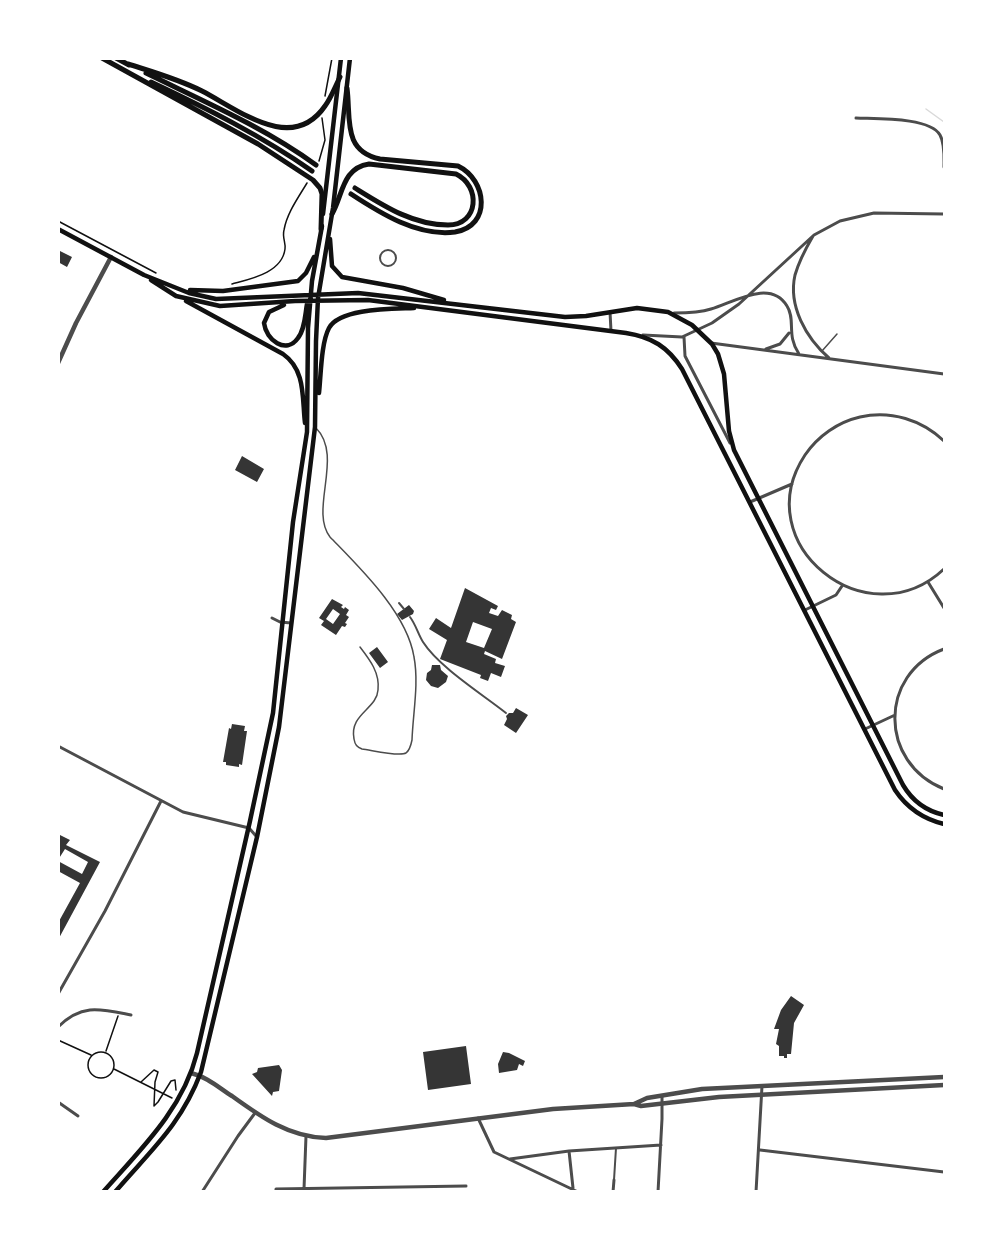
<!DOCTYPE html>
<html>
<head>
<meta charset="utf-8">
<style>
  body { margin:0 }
  #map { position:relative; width:1003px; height:1250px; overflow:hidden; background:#fff; font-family:Barlow,sans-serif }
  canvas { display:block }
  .frame { position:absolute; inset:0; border:60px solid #fff; pointer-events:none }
</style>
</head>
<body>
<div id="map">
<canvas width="1003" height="1250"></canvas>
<div class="frame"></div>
</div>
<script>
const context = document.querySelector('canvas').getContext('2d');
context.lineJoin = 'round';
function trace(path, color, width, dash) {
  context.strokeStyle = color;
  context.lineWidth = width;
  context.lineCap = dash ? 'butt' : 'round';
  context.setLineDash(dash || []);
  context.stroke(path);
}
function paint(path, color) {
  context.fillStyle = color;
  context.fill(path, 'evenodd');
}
const stream = new Path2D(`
  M926,109L944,122`);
const building = new Path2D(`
  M58,250L72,257L67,267L58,262Z
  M242,456L264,469L257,482L235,470Z
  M465,588L498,606L496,610L491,608L489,613L498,616L502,610L512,615L511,619L516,622L502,659L485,651L484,654L496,659L495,663L505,666L501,677L491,673L488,681L480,678L481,675L440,659L447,640L429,629L436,618L451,628ZM473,622L492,629L484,648L466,642Z
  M332,599L343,605L341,607L344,609L345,607L349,610L346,615L349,617L345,623L347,624L345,627L342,626L336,635L321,625L324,621L319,618ZM333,609L340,614L333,624L326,619Z
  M409,605L414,611L413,614L402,620L397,614Z
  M377,647L388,662L380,668L369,653Z
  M432,665H440L441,670L448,676L446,682L438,688L431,686L426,680L427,673L431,670Z
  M516,708L528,715L516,733L504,725L507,719L506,716L509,713H513Z
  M232,724L245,726L244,731H247L242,765L239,764V767L226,765V762H223L229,728L231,729Z
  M58,834L70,840L66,845L100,862L58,940V923L80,883L58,871V861L82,874L88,862L65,849L58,860Z
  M791,996L804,1005L794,1023L791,1054H787V1058H784V1056H779V1046L776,1044L779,1029H774L781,1010Z
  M466,1046L471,1084L428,1090L423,1052Z
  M503,1052L509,1053L525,1061L523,1066L519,1064L517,1070L499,1073L498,1064Z
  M279,1065L282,1070L279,1091L273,1092L272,1096L252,1074L257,1072L258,1068Z`);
const path = new Path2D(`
  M325,96L332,58
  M319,161L325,140L322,118
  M58,221L156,273
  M232,284C250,279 282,273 285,249C286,243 282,237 284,230C287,213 298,198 307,183
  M58,1040L91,1055
  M106,1051L118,1016
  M88 1065a13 13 0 1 1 26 0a13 13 0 1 1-26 0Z
  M114,1069L172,1098
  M141,1082L154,1070L158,1072L155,1082L154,1106L158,1102L171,1081L175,1080L176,1090`);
const service = new Path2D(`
  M822,351L837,334
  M316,428C344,456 309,510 330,537C360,568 407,613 414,657C419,683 413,713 412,740C411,745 410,750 406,753C399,757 371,750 362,749C357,747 355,745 354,739C349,714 377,709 378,690C380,673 370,660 360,647`);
const pedestrian = new Path2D(`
  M380 258a8 8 0 1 1 16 0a8 8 0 1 1-16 0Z
  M399,603L404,609
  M410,617C416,625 418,634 423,642C439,667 482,694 506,713
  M614,1180L616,1148`);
const minor = new Path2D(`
  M856,118C876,119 930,117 940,135C945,144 944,157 944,167
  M813,236C806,248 799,261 795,275C788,306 806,338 829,358
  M610,312L611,331
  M674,313C686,313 699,313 711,309C733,303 770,278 787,306C796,320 786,335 799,354
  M643,335L682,337L712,323L739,304L814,235L840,221L874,213L944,214
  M684,337L685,356L730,443
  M711,343L944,374
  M766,349L780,344L789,333
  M944,441C922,420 891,410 860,417C838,422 818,436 805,455C746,544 867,641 944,569
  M750,502L792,484
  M928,582L944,608
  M805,610L836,595L842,586
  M272,618L280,622L291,623
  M944,649C878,674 879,763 944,789
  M865,729L895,715
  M58,746L183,812L249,828L256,836
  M58,994L105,911L161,801
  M58,1027C82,1003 101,1009 131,1015
  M58,1102L78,1116
  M478,1118L494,1152L578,1192
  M760,1150L944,1172
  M569,1151L573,1188
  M510,1159L569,1151L661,1145
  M304,1189L306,1136
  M202,1192L238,1136L255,1113
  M276,1192V1189L466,1186
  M613,1192L614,1180
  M658,1192L662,1119V1096
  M756,1192L762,1086`);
const tertiary = new Path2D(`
  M58,363L76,323L111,257
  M191,1073C207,1077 218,1087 232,1096C261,1117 289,1137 326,1138L553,1109L634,1104L641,1106L719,1097L944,1085
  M634,1104L647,1098L702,1089L944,1077`);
const secondary = new Path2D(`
  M323,214L341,58
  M58,229L144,275L189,293L216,299L358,293L565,317L586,316L637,308L668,312L692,325L712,344L718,354L724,374L729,431L734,450L903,785C913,802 926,811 944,815
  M330,239L332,266L342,277L403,288L444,300
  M151,280L176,296L220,306L295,301L368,300L626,333C652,337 668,347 682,369L895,790C907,808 923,819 944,824
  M190,290L223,291L298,281L306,273L314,257
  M186,301L283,354C306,370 302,398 305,423
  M284,305L269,312L264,323C266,340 286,355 298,338C305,329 305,315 307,304
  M319,393C321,375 321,343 329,328C340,308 393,309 414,308
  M103,1192C141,1149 183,1109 197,1053L250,821L273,713L293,522L307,432L308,328L312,281L322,226
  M115,1192C151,1150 181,1125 201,1072L257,837L279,727L315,427L316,341L318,298L333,208L350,58`);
const trunk = new Path2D(`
  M102,58L258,144L313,180L320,188L322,194L321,229
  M116,58L129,65
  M128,64C153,72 178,79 202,91C239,110 292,154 325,106C331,98 335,87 340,77
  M146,73C203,101 264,127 316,165
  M151,82C206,108 262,136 312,171
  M347,88C351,118 342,151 380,159L458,166C487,180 492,226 455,232C418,237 380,213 351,194
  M332,214C343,195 342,168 369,164L456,174C481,186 479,225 448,225C413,225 384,206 355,188`);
trace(stream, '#d9d9d9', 1.5);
paint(building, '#353535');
trace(path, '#111', 1.5);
trace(service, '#4c4c4c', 1.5);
trace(pedestrian, '#4c4c4c', 2);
trace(minor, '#4c4c4c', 3);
trace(tertiary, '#4c4c4c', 4.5);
trace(secondary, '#111', 4.5);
trace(trunk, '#111', 5);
</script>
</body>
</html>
